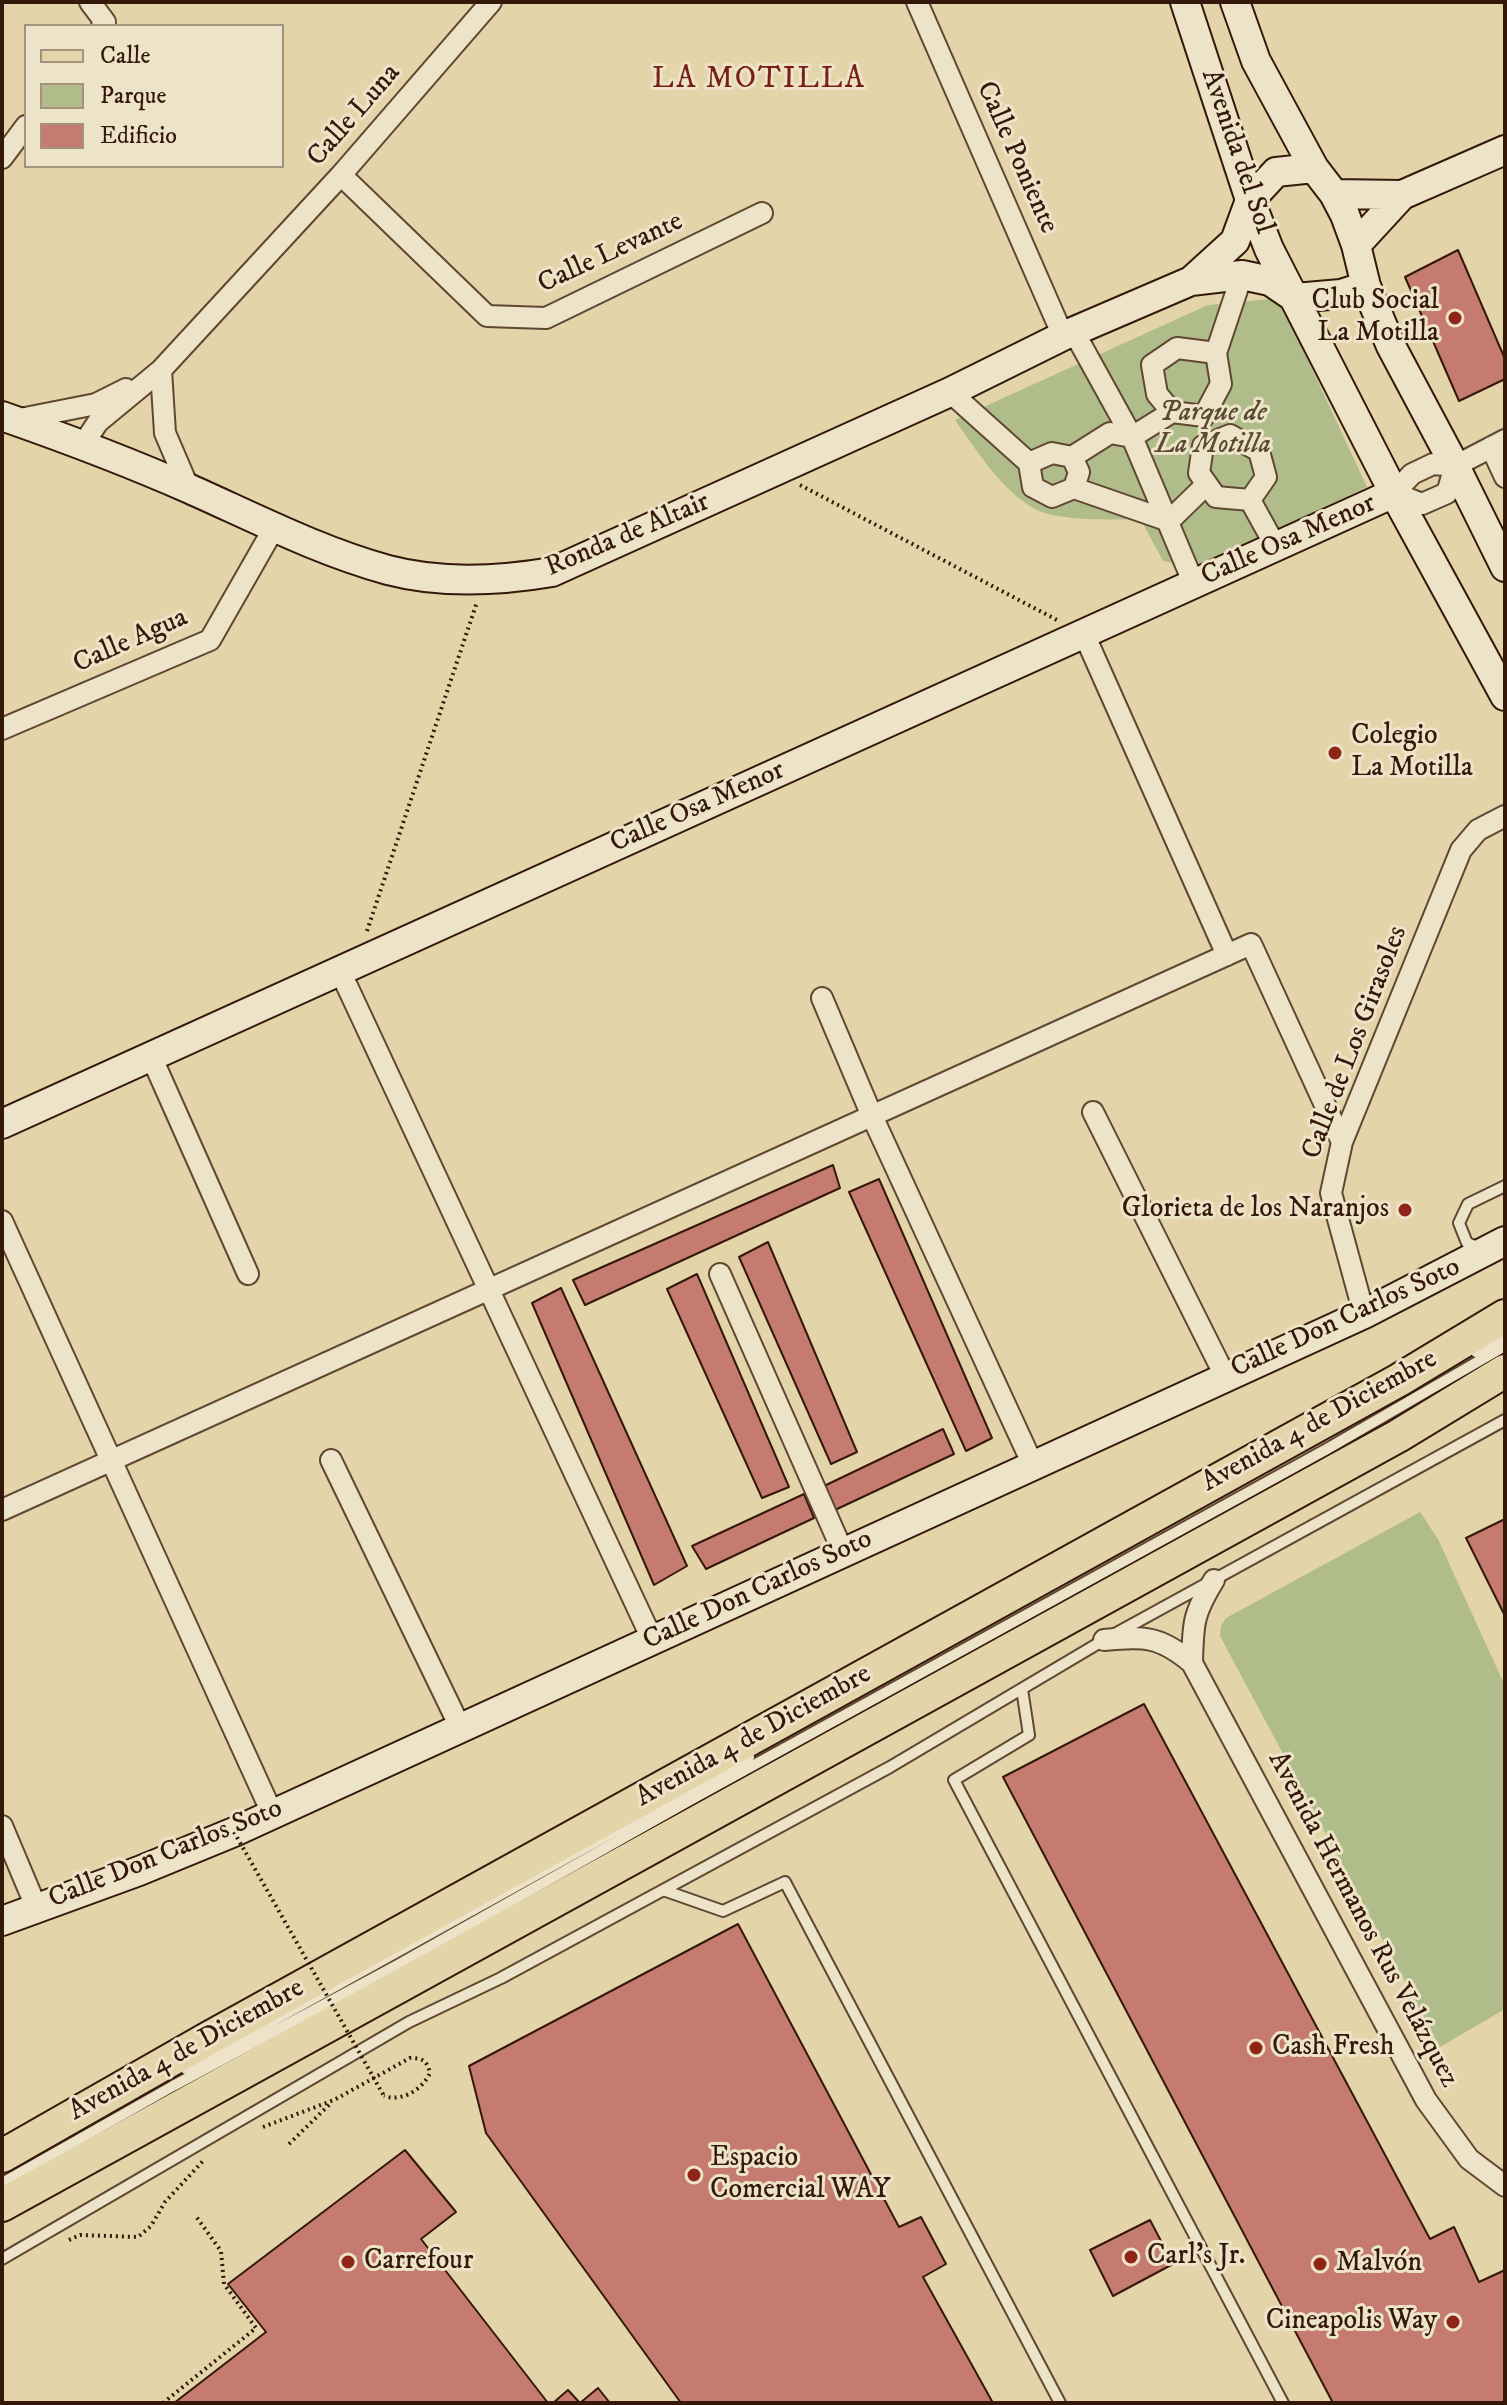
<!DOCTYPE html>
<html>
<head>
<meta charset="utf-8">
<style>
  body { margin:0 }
  #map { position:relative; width:1507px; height:2405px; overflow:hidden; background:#e3d4aa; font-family:"IM FELL DW Pica",serif }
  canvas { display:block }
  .frame { position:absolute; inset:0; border:4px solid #34180a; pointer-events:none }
  .legend { position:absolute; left:24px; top:24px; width:260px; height:144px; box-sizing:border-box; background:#ede3c8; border:2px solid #a3927c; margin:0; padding:10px 14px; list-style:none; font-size:24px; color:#34180a }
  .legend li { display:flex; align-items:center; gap:16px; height:40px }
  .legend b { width:40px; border:2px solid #a3927c }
</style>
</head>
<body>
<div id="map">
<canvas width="1507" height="2405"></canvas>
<div class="frame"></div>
<ul class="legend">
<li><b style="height:10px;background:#e3d4aa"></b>Calle</li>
<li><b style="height:22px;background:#b0bd8b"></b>Parque</li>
<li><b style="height:22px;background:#c67b70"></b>Edificio</li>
</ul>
</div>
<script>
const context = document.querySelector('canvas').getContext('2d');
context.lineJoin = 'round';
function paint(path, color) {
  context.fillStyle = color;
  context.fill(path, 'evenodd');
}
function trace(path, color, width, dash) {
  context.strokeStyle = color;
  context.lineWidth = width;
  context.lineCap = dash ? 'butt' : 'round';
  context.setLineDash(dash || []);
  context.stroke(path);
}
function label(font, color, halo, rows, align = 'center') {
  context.font = font + ' "IM FELL DW Pica",serif';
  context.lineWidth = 6;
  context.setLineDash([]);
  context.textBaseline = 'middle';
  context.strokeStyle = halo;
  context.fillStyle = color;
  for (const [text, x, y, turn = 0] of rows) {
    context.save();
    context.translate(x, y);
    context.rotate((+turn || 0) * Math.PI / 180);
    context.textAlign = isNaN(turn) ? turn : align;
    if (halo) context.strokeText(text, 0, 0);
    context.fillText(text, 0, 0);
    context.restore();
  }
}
const green = new Path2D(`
  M1279,298L1367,487L1196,567L1163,561L1141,520C1113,519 1059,522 1035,509C1002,491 976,450 955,420L1208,305Z
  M1420,1512L1438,1539L1505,1686V2009L1440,2047L1220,1636L1221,1626L1226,1618Z`);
const building = new Path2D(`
  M1458,250L1505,359V379L1459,401L1405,277Z
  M833,1165L840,1188L585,1305L573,1280Z
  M879,1179L992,1438L966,1451L849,1192Z
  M768,1242L857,1452L831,1464L739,1257Z
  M697,1274L789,1487L762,1498L667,1289Z
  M561,1288L687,1566L654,1585L532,1303Z
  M943,1429L954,1454L835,1510L824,1486Z
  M804,1494L814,1518L706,1569L692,1546Z
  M1505,1519V1616L1466,1538Z
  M1144,1704L1430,2239L1454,2227L1479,2282L1505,2270V2403H1333L1003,1777Z
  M738,1924L899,2227L921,2217L946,2264L923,2277L993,2403H681L486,2133L469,2066Z
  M405,2150L456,2212L421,2239L548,2403H174L266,2332L228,2284Z
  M1150,2220L1173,2264L1113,2296L1090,2250Z
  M598,2388L610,2403H553L568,2390L580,2403Z`);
const path = new Path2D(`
  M800,485L1057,620
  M367,931L477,602
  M263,2127L334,2100L410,2058C423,2058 427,2061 430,2073C422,2090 402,2102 384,2096
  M289,2144L332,2102
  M69,2240L80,2235L138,2237L151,2226L165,2202L203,2161
  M163,2403L256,2328L224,2284L221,2251L195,2215`);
const lane = new Path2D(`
  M1482,1249L1467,1243L1459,1223L1468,1204L1505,1186
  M1476,1352L1505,1335
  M1022,1689L1029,1735L954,1780L1283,2403
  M663,1890L723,1911L785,1882L1060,2403
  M186,2069L749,1757
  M2,2183L173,2086L396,1966L687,1802L1327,1449L1505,1346
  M2,2259L409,2022L501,1978L890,1767L1104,1640L1505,1420`);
const street = new Path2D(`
  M90,2L105,22L102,26
  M917,2L1063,336
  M2,158L26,126
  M341,175L487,316L546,318L762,213
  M1074,332L1132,437L1194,584
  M161,370L165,433L189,489
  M950,392L1029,463L1033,487L1052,497L1074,488L1079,472L1072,457L1052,453L1029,463
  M1172,412L1157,394L1152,365L1177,348L1216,353
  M1204,416L1221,384L1216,353L1242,275
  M15,420L96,404L126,389
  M1230,435L1259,451L1266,477L1250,500L1216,497L1199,473L1203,446Z
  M82,446L98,422L161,370L341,175L491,2
  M1491,447L1505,477
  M1072,457L1110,433L1132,437L1172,412L1204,416
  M1433,464L1455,466L1447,493L1422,504L1394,493L1412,474Z
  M1455,466L1505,440
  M1074,488L1169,521
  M1250,500L1276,547
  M1169,521L1207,484
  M1084,634L1227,955
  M2,729L210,640L274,528
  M340,971L652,1639
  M822,998L872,1116L1033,1465
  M151,1056L248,1274
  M1093,1112L1225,1376
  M2,1221L272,1813
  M720,1274L843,1552
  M1364,1314L1331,1193L1342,1142L1461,850L1478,830L1505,816
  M331,1460L460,1727
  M2,1510L1251,944L1342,1142
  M1104,1640C1144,1636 1160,1636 1192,1663L1426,2100L1469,2159L1505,2186
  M1192,1663C1193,1623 1193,1614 1214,1580
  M2,1826L37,1909`);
const secondary = new Path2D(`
  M1185,2L1250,200L1269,249L1394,493L1505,696
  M1235,2L1256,61L1314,168L1334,194L1345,215L1356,245L1366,286L1391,346L1455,466L1505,567
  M1334,194L1402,195L1505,150
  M1356,245L1402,195
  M1191,281L1235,241L1250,200L1276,172L1314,168
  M1295,298L1341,294L1366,286
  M2,416C65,438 129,462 190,489C255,518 319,551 388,570C441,584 499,581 552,572L950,392L1063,336L1191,281L1242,275L1270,281L1295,298
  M2,1124L1394,493
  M2,1921L139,1871L234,1832L1364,1314L1505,1241`);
const primary = new Path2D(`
  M2,2156L209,2038L1399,1380L1505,1316
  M2,2205L1398,1436L1505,1371`);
const pathBridge = new Path2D(`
  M234,1832L384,2096`);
const markers = [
  [1455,318,8,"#8f2418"],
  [1335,753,8,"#8f2418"],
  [1405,1210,8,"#8f2418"],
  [1256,2048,8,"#8f2418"],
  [694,2175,8,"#8f2418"],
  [1131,2257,8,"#8f2418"],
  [348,2262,8,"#8f2418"],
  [1320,2264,8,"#8f2418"],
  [1453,2322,8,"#8f2418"]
];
const streetNames = [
  ["Calle Luna",355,116,-49],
  ["Avenida del Sol",1236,152,71],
  ["Calle Poniente",1016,158,66],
  ["Calle Levante",611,254,-25],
  ["Ronda de Altair",628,536,-23],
  ["Calle Osa Menor",1289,541,-24],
  ["Calle Agua",131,642,-24],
  ["Calle Osa Menor",698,808,-24],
  ["Calle de Los Girasoles",1356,1043,-69],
  ["Calle Don Carlos Soto",1346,1319,-25],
  ["Avenida 4 de Diciembre",1320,1422,-29],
  ["Calle Don Carlos Soto",758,1591,-25],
  ["Avenida 4 de Diciembre",754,1737,-29],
  ["Calle Don Carlos Soto",166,1855,-22],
  ["Avenida Hermanos Rus Velázquez",1362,1920,62],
  ["Avenida 4 de Diciembre",187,2051,-29]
];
const poiNames = [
  ["Club Social",1439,302,"right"],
  ["La Motilla",1439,334,"right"],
  ["Colegio",1351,737],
  ["La Motilla",1351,769],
  ["Glorieta de los Naranjos",1389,1210,"right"],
  ["Cash Fresh",1272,2048],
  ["Espacio",710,2159],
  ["Comercial WAY",710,2191],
  ["Carl's Jr.",1147,2257],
  ["Carrefour",364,2262],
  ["Malvón",1336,2264],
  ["Cineapolis Way",1437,2322,"right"]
];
const parkNames = [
  ["Parque de",1213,414],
  ["La Motilla",1213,446]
];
const neighbourhoodNames = [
  ["LA MOTILLA",759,81]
];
paint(green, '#b0bd8b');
paint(building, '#c67b70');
trace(building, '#34180a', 2);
trace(lane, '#604732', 14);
trace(street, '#604732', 24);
trace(secondary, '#34180a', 32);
trace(primary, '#34180a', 36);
trace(path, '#34180a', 4, [2, 4]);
trace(lane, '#ede3c8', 10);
trace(street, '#ede3c8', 20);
trace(secondary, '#ede3c8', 28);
trace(primary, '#e3d4aa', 32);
trace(pathBridge, '#34180a', 4, [2, 4]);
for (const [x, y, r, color] of markers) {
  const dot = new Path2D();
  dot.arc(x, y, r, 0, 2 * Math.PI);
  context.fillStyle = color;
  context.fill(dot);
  trace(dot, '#ede3c8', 3);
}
label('28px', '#34180a', '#ede3c8', streetNames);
label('28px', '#34180a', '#ede3c8', poiNames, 'left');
label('italic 28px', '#594a31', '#ede3c8', parkNames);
context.letterSpacing = '2px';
label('30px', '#7a1f14', '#ede3c8', neighbourhoodNames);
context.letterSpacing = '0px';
</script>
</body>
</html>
